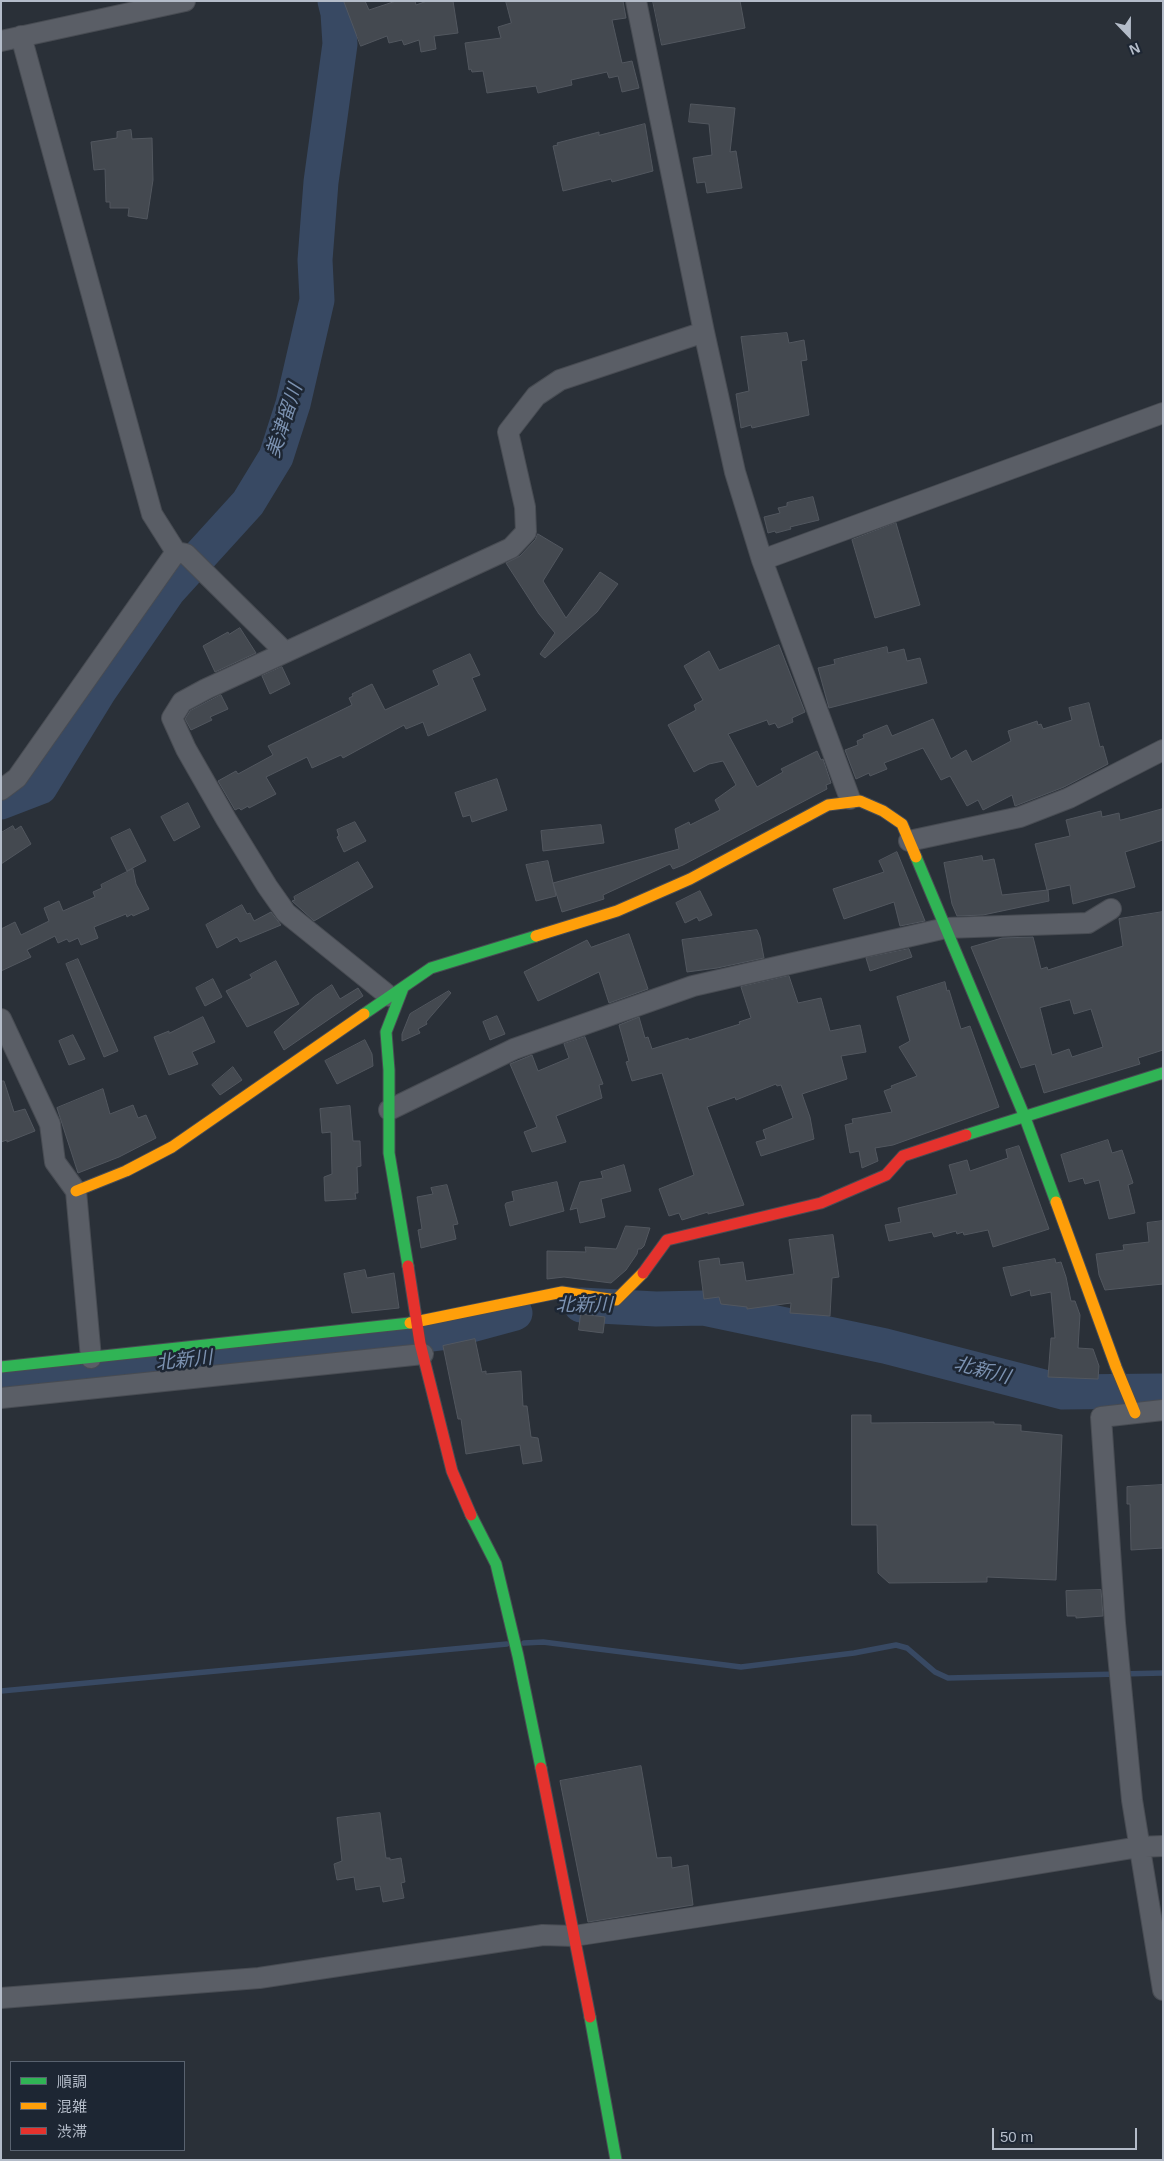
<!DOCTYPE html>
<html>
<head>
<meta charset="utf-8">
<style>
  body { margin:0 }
  #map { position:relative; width:1164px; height:2161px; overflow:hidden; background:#2a3038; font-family:Helvetica,"Noto Sans JP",sans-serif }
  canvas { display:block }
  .frame { position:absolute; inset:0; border:2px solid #b4bcc9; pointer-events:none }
  .legend { position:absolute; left:10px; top:2061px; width:175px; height:90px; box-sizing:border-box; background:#1d2633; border:1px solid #59626f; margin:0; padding:6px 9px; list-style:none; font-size:15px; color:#b4bcc9 }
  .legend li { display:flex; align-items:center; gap:10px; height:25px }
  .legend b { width:25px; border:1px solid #59626f }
  .north { position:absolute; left:1104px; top:10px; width:50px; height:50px; -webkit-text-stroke:4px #1d2633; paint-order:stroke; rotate:158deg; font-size:14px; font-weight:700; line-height:20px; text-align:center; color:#b4bcc9 }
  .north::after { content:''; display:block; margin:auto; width:18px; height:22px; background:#b4bcc9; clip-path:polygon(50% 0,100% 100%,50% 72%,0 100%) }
  .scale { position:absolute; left:992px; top:2128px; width:145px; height:22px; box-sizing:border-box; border:2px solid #b4bcc9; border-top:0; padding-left:6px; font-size:15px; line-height:18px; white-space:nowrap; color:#b4bcc9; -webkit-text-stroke:4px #1d2633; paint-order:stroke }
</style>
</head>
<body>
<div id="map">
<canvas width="1164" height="2161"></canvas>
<div class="frame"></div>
<ul class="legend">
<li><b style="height:6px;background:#30b455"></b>順調</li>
<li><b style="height:6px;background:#ff9f0a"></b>混雑</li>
<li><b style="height:6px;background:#e5322d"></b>渋滞</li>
</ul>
<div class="north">N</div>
<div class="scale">50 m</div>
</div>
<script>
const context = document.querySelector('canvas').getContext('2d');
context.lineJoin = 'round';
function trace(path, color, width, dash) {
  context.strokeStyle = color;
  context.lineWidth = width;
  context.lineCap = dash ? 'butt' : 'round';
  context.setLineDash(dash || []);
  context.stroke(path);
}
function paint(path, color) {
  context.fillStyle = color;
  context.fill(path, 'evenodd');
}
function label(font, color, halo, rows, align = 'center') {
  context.font = font + ' Helvetica,"Noto Sans JP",sans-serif';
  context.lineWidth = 5;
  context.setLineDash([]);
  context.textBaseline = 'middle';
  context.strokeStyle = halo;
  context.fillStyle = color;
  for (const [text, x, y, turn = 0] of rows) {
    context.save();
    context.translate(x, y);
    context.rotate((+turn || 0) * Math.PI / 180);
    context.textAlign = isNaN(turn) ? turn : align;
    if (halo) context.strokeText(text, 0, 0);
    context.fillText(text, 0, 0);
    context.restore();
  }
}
const stream = new Path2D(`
  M524,1643L543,1642L741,1667L854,1653L896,1645L907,1648L935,1672L948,1678L1163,1673
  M1,1691L507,1644`);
const river = new Path2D(`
  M1,802L40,787L99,691L168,591L248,503L276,457L293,404L317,300L315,260L321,182L340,44L338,13L335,1
  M581,1305L656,1309L704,1308L885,1346L1063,1392L1163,1391
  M1,1381L322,1348L441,1333L515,1313`);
const building = new Path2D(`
  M344,1H365L369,10L396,1H415L416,5L427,1H453L458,33L434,36L436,49L421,52L419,40L404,45L402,40L389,43L387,36L361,46Z
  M506,1H623L626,18L612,20L622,63L632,61L639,88L622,92L618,76L609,78L607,72L571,80L572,85L538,93L536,86L487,93L483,71L472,72L471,69L469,70L465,43L501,38L498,27L511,23Z
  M653,1H740L745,28L662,45Z
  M691,104L735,108L730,152L736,151L742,188L707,193L705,182L697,183L693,158L712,155L709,124L689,122Z
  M645,124L653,171L612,182L611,179L563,191L553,146L558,145L557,143L599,132V135Z
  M131,130L132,139L152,138L153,180L147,219L128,216L129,208H110V202H106L105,169L94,170L91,142L117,138V132Z
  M787,333L789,343L804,340L807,360L801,361L809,415L752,428L751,425L741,428L736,394L749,391L741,337Z
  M813,497L819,520L790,527L791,529L776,533L775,531L768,533L764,517L780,513L778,508L787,506V503Z
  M896,523L920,605L875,618L852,540Z
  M538,534L563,549L543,581L566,618L600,572L618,584L597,612L545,658L540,654L555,633L539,614L506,563L520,556L535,540Z
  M240,628L256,653L215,672L203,646L228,632L229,634Z
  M779,645L805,712L792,718L793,722L778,728L775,723L769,725L767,720L728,734L757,787L783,772L781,769L817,751L821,760L823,759L831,783L826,785L827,789L683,865L673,869L670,864L603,895L604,899L562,912L553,883L679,849L675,829L689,822L690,825L720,810L715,800L736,785L723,761L709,764L694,772L668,725L696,710L694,705L703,700L684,666L709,651L719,670Z
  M887,647L888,653L904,649L907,661L920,658L927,683L829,708L818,668L835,664L834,660Z
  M470,654L480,675L472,678L486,710L428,736L423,722L406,729L404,725L343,758L341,755L312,768L307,757L266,777L276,794L249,808L248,806L241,810L239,808L235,810L218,781L236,771L238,774L273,755L268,746L352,705L349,698L353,696L352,694L372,684L385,710L439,685L433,671Z
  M282,667L290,684L270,694L262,676Z
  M221,695L228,709L210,717L212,720L191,730L185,719L190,711Z
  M1089,703L1100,747L1103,746L1108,764L1064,787L1015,806L1012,795L983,810L978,800L967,806L950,776L941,780L923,748L884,763L887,769L870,776L869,773L856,779L845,750L858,745L857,741L864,738L863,735L887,725L892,736L933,719L951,759L966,750L972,762L1011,741L1008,731L1037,721L1038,725L1041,724L1043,729L1072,720L1069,708Z
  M497,779L507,810L472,822L470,815L463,817L455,793Z
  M188,803L200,827L174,841L161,817Z
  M1163,809V840L1125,852L1135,887L1073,904L1070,885L1047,890L1035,844L1070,836L1066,820L1101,811L1102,817L1119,813L1120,820Z
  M355,822L366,841L344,852L337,837L339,836L337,830Z
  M601,825L604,843L543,851L541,831Z
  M13,826L15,830L21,826L31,844L1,864V833Z
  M130,829L146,861L127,871L111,838Z
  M897,852L925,921L900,926L894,902L844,919L833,889L884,872L879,861Z
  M982,856L983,861L994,859L1002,895L1048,890L1049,901L983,915L957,916L952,904L944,863Z
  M548,861L556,896L536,901L526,865Z
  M358,862L373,887L314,921L292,901L295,900L294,897Z
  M133,869L136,884L149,909L133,916L132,914L127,917L126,914L94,927L98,938L81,945L78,938L69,942L67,939L58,943L55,936L27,950L31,957L1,971V929L15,922L21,935L49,921L44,908L59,901L63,911L95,897L93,892L102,888L101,885Z
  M700,891L712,915L699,921L697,917L685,923L676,903Z
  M242,905L247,914L250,913L254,921L271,912L281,925L240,942L237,937L217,948L206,925Z
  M1163,912V1050L1138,1058L1140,1064L1044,1093L1035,1064L1021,1068L971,947L1002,938L1033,937L1041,969L1047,967L1048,970L1123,946L1119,919ZM1070,1000L1074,1014L1091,1009L1103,1047L1072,1057L1069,1049L1052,1055L1040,1008Z
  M757,930L760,937L764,958L717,968L687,972L682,940Z
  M629,934L648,989L609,1003L599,972L538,1001L524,972L587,940L591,947Z
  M909,949L912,957L870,971L866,958Z
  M78,959L118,1051L104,1057L66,964Z
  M276,961L299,1004L247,1027L226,991L252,978L250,975Z
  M789,976L798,1003L821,998L830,1031L860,1025L866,1052L841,1056L847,1079L802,1094L810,1117L814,1139L761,1156L756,1142L766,1139L763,1130L793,1118L781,1085L777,1086L776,1084L736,1100L735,1097L707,1107L744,1205L708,1214V1212L682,1220L679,1213L669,1216L659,1189L694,1175L662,1073L632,1081L626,1062L629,1061L619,1025L639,1017L645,1038L648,1037L652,1049L688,1038L689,1040L740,1024L739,1022L751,1018L741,987Z
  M213,979L222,997L205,1006L196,988Z
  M945,982L947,991L949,990L961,1029L970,1026L999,1107L893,1145L875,1148L878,1161L862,1168L859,1151L850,1153L845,1125L853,1123L852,1119L892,1112L884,1091L892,1088L891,1086L917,1076L899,1047L910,1041L897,997Z
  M332,985L340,999L358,988L363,996L284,1050L274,1032L314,997Z
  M449,991L451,993L426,1022L427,1024L418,1029L420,1033L402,1041V1034L410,1014Z
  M497,1016L505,1034L490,1040L483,1022Z
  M203,1017L215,1042L192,1052L198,1064L169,1075L154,1037L169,1031V1033Z
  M73,1035L85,1059L69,1065L59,1041Z
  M585,1037L603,1084L599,1085L602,1098L556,1116L566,1142L532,1152L524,1132L537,1127L510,1064L532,1055L538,1071L569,1058L564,1044Z
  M365,1040L372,1054L373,1066L337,1084L325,1061Z
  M233,1067L242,1080L220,1095L212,1085Z
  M1,1081H4L14,1112L25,1109L35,1131L7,1142V1140L1,1142Z
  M103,1089L110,1114L133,1105L138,1118L146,1115L156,1138L119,1157L78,1173L57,1108Z
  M350,1106L353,1141H360L361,1166L357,1167L358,1193H355L356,1199L325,1201L324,1177L332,1174L331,1132L322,1133L320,1109Z
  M1108,1140L1112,1153L1122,1150L1133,1183L1128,1185L1135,1213L1109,1219L1099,1180L1085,1184L1083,1178L1069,1182L1061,1155Z
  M1019,1146L1049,1229L993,1247L988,1230L964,1235L963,1232L957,1234L956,1231L934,1237L932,1232L889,1241L885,1225L901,1222L898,1208L957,1194L949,1165L967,1160L970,1171L1008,1158L1006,1150Z
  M624,1165L631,1191L601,1199L605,1217L580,1223L577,1208L570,1210L580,1182L603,1178L601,1172Z
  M557,1182L564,1211L510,1226L505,1205L506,1203L514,1201L512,1192Z
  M447,1185L458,1224L453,1225L456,1239L421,1248L418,1230L422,1229L417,1197L433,1194L431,1188Z
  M1163,1221V1284L1105,1290L1099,1275L1096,1254L1124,1250L1123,1245L1149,1242L1147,1223Z
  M626,1226L650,1228L644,1246L641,1249H638L637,1254L626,1270L611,1283L564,1277L547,1279V1251L586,1252L585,1247L616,1249Z
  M833,1235L839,1277L832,1278L830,1316L790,1313L791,1303L747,1309V1307L721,1304L719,1297L704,1299L699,1261L719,1258L720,1265L743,1262L746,1281L794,1274L789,1240Z
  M1055,1259L1056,1263L1061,1262L1066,1277L1071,1301H1075L1080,1315L1078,1348L1093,1349L1099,1366L1098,1379L1048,1377L1051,1338H1055L1051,1292L1031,1296L1030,1290L1011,1296L1003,1268Z
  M365,1270L367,1278L394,1273L399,1308L352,1313L344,1274Z
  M581,1314L605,1317L603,1333L579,1330Z
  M475,1339L482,1372L486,1371V1374L521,1371L523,1406H527L531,1437L538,1438L542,1461L523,1464L520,1445L466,1454L461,1419H458L443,1346Z
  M852,1415H871V1423L994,1422V1424L1021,1425V1431L1062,1435L1056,1580L987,1577V1582L889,1583L878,1573L877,1525H852Z
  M1163,1485V1548L1131,1550L1130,1504H1127V1487Z
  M1101,1590L1103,1616L1076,1618V1616H1067L1066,1591Z
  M641,1766L657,1858L671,1857L672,1868L688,1865L693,1905L588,1922L560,1781Z
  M380,1813L386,1858H390V1860L401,1858L405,1882L401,1883L404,1898L383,1902L380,1886L356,1890L354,1877L337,1880L334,1864L342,1861L337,1818Z`);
const street = new Path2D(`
  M636,1L704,332L735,472L762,560L850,799
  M21,36L152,514L176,552
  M1,41L185,1
  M176,552L186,554L285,652
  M762,560L1163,413
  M1,790L17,778L176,552
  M909,841L1020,817L1069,798L1163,750
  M389,996L286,913L267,886L226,819L186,749L172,718L182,702L206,689L511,548L526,532L525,507L508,432L536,396L560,380L704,332
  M1,1019L50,1124L55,1162L76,1191L91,1358
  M389,1110L514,1049L693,986L946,928L1088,923L1111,909
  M1,1398L423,1354
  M1163,1410L1101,1417L1115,1623L1132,1800L1163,1990
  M1,1998L259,1978L543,1935L574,1936L951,1878L1139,1847L1163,1846`);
const fast = new Path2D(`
  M916,857L1024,1115L1056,1202
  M403,988L386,1032L389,1070V1153L408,1266
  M364,1014L431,968L536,936
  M966,1135L1163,1073
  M1,1367L410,1323
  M471,1515L496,1564L518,1656L541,1768
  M590,2017L616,2160`);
const slow = new Path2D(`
  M536,936L617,911L690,879L828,805L860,801L883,811L902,824L916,857
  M76,1191L126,1171L172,1147L364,1014
  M1056,1202L1116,1367L1135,1413
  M410,1323L562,1292L616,1300L643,1273`);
const jam = new Path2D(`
  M408,1266L420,1343L452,1471L471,1515
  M643,1273L667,1240L821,1203L886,1175L903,1156L966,1135
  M541,1768L590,2017`);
const waterNames = [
  ["美津留川",285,421,-72],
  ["北新川",584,1306],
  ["北新川",184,1361,-6],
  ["北新川",982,1371,15]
];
trace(stream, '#384963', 5.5);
trace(river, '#384963', 35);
paint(building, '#444950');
trace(building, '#52575f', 1);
trace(street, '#484c53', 22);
trace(fast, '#484c53', 13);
trace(slow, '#484c53', 13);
trace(jam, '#484c53', 13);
trace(street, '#5a5e66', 20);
trace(fast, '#30b455', 11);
trace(slow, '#ff9f0a', 11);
trace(jam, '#e5322d', 11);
label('italic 19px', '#7c92b1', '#1d2633', waterNames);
</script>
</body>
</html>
